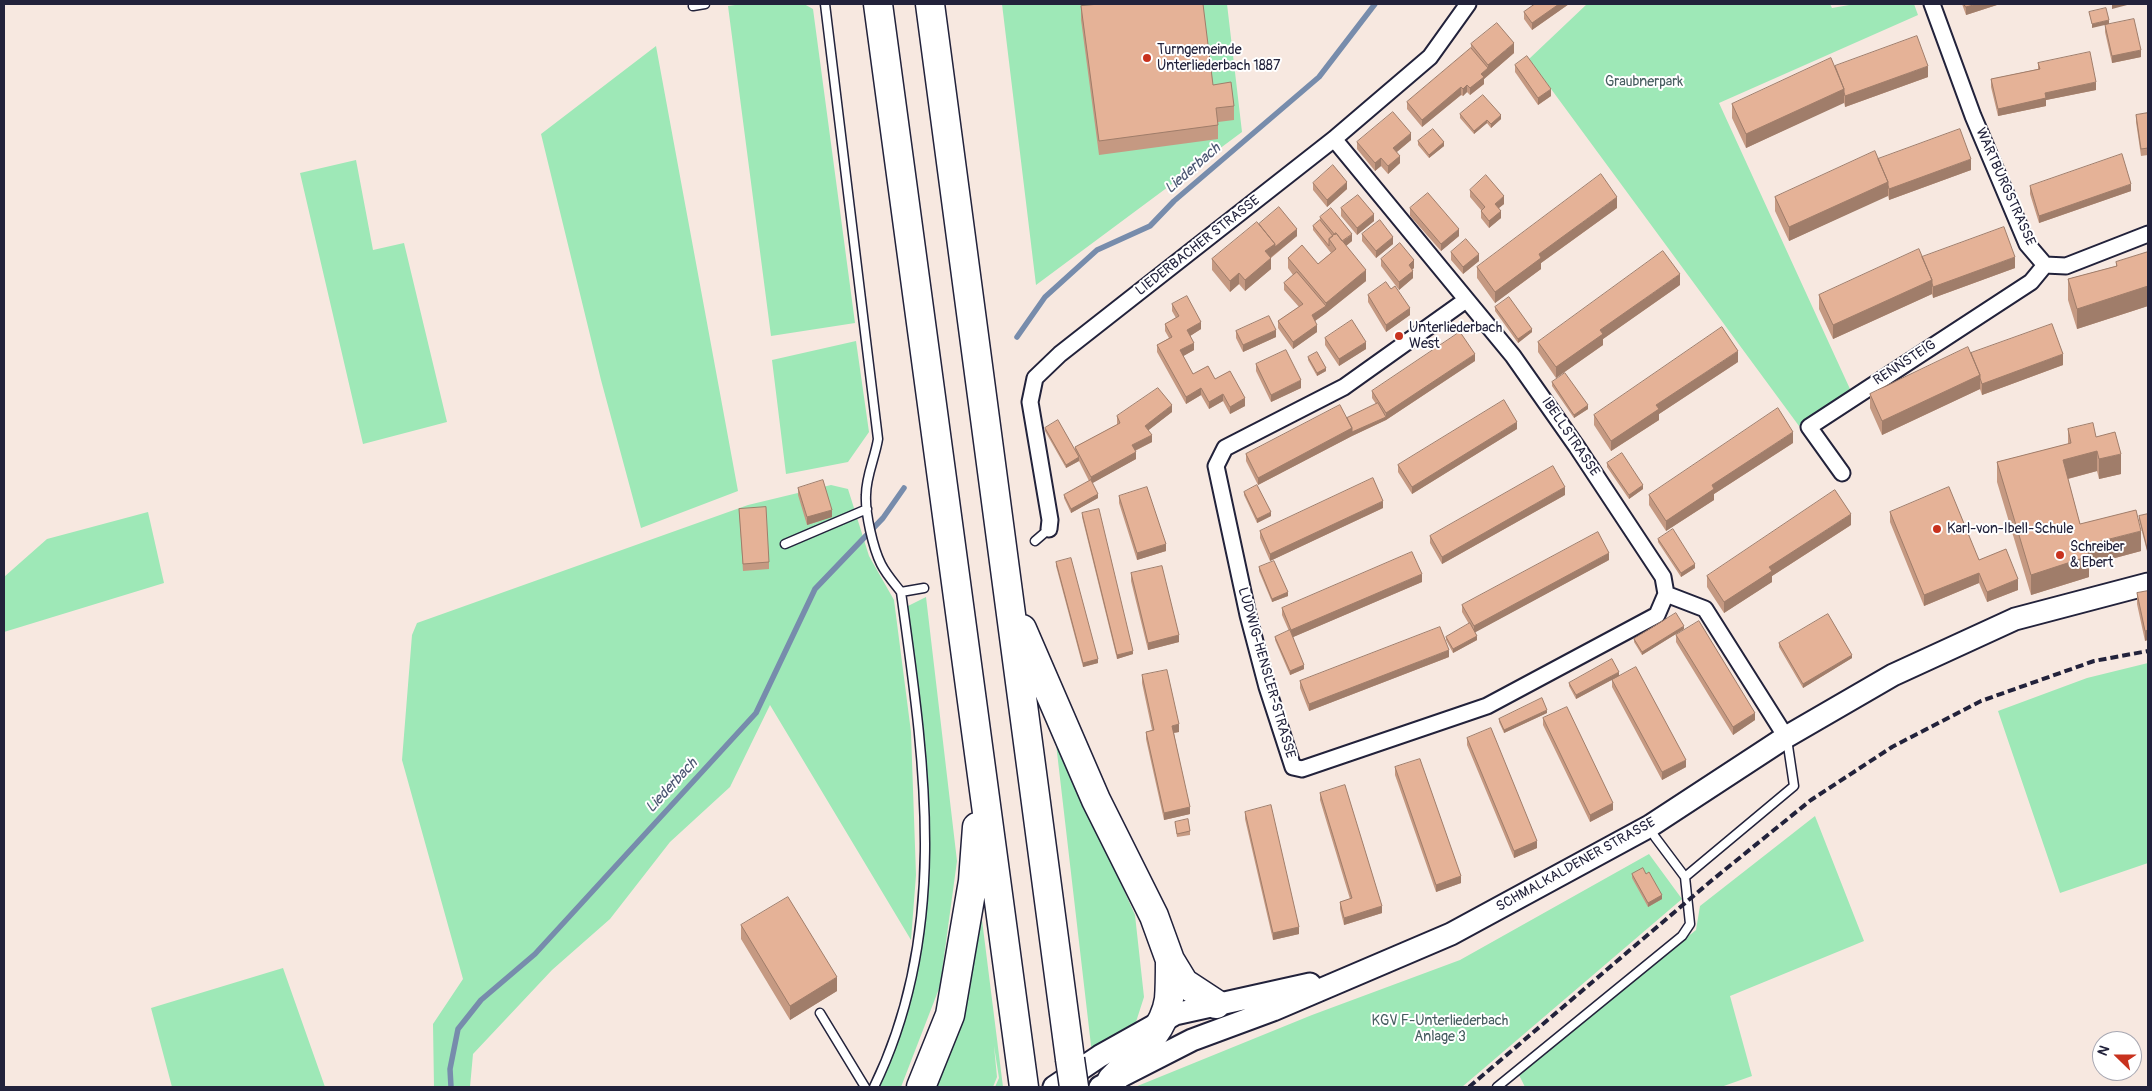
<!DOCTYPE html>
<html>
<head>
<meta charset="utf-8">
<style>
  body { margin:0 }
  #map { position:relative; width:2152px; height:1091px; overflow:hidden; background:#f7e8e0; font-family:Pangolin,sans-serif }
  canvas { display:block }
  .frame { position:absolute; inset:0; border:5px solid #22223b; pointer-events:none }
  .north { position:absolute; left:2092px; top:1031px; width:50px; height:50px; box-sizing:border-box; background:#fff; border:1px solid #a7a7b1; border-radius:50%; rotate:292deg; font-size:14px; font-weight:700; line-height:20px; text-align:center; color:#22223b }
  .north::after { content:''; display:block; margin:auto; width:18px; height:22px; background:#c8321e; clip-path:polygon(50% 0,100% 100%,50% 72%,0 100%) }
</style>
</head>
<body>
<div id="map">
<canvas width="2152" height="1091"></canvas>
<div class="frame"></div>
<div class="north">N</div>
</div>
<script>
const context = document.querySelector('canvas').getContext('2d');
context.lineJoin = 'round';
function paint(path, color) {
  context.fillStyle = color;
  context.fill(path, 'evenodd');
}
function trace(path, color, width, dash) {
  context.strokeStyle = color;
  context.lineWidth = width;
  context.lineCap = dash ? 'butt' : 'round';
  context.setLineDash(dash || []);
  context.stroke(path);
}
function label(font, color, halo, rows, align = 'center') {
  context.font = font + ' Pangolin,sans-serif';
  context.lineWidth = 4;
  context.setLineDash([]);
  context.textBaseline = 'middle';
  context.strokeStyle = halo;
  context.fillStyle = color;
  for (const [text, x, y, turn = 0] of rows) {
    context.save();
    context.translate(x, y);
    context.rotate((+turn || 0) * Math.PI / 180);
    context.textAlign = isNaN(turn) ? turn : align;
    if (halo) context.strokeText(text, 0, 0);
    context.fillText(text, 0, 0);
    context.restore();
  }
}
const green = new Path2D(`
  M742,4H804L813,9L855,323L771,336L728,6Z
  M1002,4H1227L1242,132L1036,285Z
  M1587,4H1830L1832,8L1855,4H1914L1918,15L1719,103L1850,389L1799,426L1529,59Z
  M656,46L738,491L641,528L601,380L541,134Z
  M356,160L373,250L404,243L447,422L363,444L300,173Z
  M856,341L869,432L848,462L786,474L772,360Z
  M831,485L848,489L869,556L894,600L911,732L916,875L911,940L770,705L730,787L670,842L610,919L552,970L473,1054L470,1087H434L433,1024L463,979L402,760L412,635L417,623L748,505Z
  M148,512L164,583L4,632V577L47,539Z
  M926,597L957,861L940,986L901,1087H874L916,962L926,875L906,607Z
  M2148,663V863L2060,893L1998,711L2087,678Z
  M1055,735L1135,915L1144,997L1135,1025L1092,1054Z
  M1815,816L1864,941L1730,996L1752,1076L1721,1087H1525L1518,1073L1696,930L1700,906Z
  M1649,854L1682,899L1462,1087H1135L1312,1015L1460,960Z
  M978,920H982L1003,1087H995L999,1078L994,1046L997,1077L993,1087H930Z
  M283,968L325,1087H172L151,1008Z`);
const stream = new Path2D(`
  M1017,337L1045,297L1097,250L1150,226L1174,201L1319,77L1375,4
  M451,1087L450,1069L458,1029L481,1000L535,954L756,713L815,589L883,518L904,488`);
const lane = new Path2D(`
  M825,4L878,439C875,458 866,476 866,495C865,513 873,548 881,564C886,574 894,583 901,592L924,588
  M693,6L705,4
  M1035,541L1049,529
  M785,544L867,509
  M1650,828L1655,837L1685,877
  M820,1013L865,1087
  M874,1087C951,929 924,759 901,592
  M1497,1087L1682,936L1690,924L1685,877L1794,786L1787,739`);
const street = new Path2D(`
  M1932,4L1973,116L2027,244L2045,265L2066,266L2148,234
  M1334,139L1513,356L1577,447L1663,577L1666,594
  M1466,300L1344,387L1225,448L1216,466L1248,615L1267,687L1293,767L1302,769L1487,706L1657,615L1666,594
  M1842,473L1809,427L2031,282L2045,265
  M1049,529L1050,520L1030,402L1035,378L1060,354L1334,139L1430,57L1468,4
  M1666,594L1705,609L1786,737`);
const secondary = new Path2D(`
  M1054,1087L1100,1056L1175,1014L1310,984
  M1100,1087L1192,1040L1273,1010L1451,934L1650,826L1786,737L1893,675L2015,619L2148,584`);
const highway = new Path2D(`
  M878,4L1024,1087
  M930,4L1070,1059
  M1022,629L1096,800L1154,916L1170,960L1184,983L1216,1004
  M1112,1080C1134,1057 1164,1033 1169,999C1170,987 1170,973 1170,960
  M921,1087L950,1015L973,881L977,827`);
const rail = new Path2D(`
  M1469,1087L1711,881L1811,800L1892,747L1981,701L2094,661L2148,651`);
const highwayBridge = new Path2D(`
  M1070,1059L1074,1087`);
const wall = new Path2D(`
  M1535,4H1569L1532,30L1524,19V12Z
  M1962,4H2000L1966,15Z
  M1081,6L1213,85L1234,106V120L1218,122V139L1099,155L1081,20Z
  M2105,25L2141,57L2112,63L2105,32Z
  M1471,44L1514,53L1484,79V84L1470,95L1467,92L1463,96L1461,95L1422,127L1407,109V102L1471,48Z
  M2038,63L2096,90L2046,100V106L1998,116L1991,87V79L2038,69Z
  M1515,65L1551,96L1538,105L1515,72Z
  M1835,67L1928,77L1845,107L1844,102L1746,148L1732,118V104Z
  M2148,113V155L2141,156L2136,122V115Z
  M1460,114L1501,119L1491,128L1487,123L1474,134L1460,118Z
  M1411,140L1397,152L1400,163L1388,174L1381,166L1375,171L1357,149V142Z
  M1418,141L1444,146L1429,158L1418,145Z
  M1878,159L1971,170L1889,200L1888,195L1789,241L1775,211V197Z
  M1313,183L1347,189L1327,207L1313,190Z
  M2030,186L2131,191L2039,223L2030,194Z
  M1470,190L1504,204L1499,208L1501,218L1489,228L1481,218V210L1470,197Z
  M1341,208L1374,221L1357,235L1341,216Z
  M1410,208L1459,236L1441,251L1410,216Z
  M1617,208L1541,263V269L1495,303L1477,278V267Z
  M1320,217L1352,241L1346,246L1366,281L1326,313L1315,321L1317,332L1293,349L1278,328V321L1299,307L1284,290V283L1293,275L1288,268V258L1318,264L1331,253L1313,230V226L1320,220Z
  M1259,224L1297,236L1271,258V269L1245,291L1239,284L1230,292L1212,270V259Z
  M1362,234L1393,244L1376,258L1362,241Z
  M1451,252L1479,261L1463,274L1451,260Z
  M2148,252V306L2077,329L2068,300V279L2116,266V262Z
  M1922,257L2015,268L1933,298L1932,294L1833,339L1819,309V295Z
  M1381,259L1414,268L1412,269L1413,278L1399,290L1381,266Z
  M1680,285L1603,339V345L1556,378L1538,352V342Z
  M1391,289L1410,315L1386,332L1368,302V295Z
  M1172,304L1201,329L1190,336L1194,350L1183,356L1193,374L1215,379L1245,406L1230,414L1223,401L1209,409L1201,395L1186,404L1157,352V345L1169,338L1165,331V324L1176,318L1172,311Z
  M1495,307L1532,332L1518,343L1495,311Z
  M1236,331L1276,337L1243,352L1236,338Z
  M1325,338L1366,349L1339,366L1325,345Z
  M1971,353L2063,365L1982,395L1980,389L1882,435L1870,408V394Z
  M1308,357L1326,371L1317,376L1308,360Z
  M1475,361L1386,420L1352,436L1258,485L1246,461V454L1347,418L1376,404L1372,398V391Z
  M1738,362L1659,414V420L1611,451L1594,425V415Z
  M1256,364L1301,388L1271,402L1256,371Z
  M1552,382L1588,409L1574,418L1552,386Z
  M1172,412L1148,430L1152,442L1135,451L1136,459L1092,483L1098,498L1071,513L1064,498V495L1089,481L1079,461L1066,468L1045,431V428L1075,451V447L1117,425V416Z
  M1517,429L1412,494L1398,472V465Z
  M2068,429L2096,437L2121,474L2099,479L2097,471L2068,479L2080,524L2141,551L2089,565V577L2031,595L1997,482V462L2068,444Z
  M1793,443L1714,494V500L1666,531L1649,505V495Z
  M1607,463L1643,489L1629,499L1607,467Z
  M798,488L832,517L807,525L798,495Z
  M1244,492L1271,516L1257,523L1244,495Z
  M1565,495L1442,564L1430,543V536Z
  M1119,496L1166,551L1137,560L1119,503Z
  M1383,508L1270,561L1260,538V531Z
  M739,509L769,562V569L743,571Z
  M1890,512L1979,560L2018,590L1987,602L1979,583L1924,606L1890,522Z
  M1082,513L1133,654L1117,659L1082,517Z
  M2148,514V555L2139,520V516Z
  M1851,525L1772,576V582L1724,613L1707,587V576Z
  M1658,539L1695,568L1681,577L1658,542Z
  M1609,560L1475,632L1477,640L1453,653L1446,640V637L1469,624L1462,612V605Z
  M1056,562L1098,663L1083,667L1056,566Z
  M1259,567L1288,596L1272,602L1259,571Z
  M1131,573L1179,642L1148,650L1131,581Z
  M1422,582L1293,637L1304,669L1290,675L1275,640V637L1289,631L1282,615V608Z
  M2148,591L2145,641L2137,604V593Z
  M1684,629L1642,655L1634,642V639Z
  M1676,635L1755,720L1733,735L1676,642Z
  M1779,643L1852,658L1803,688L1779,647Z
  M1449,657L1309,711L1300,688V681Z
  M1142,675L1179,732L1174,733L1190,814L1164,820L1146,739V732L1152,730L1142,683Z
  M1619,676L1576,699L1569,686V683Z
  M1612,680L1686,767L1662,780L1612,687Z
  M1547,713L1504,733L1499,722V719Z
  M1543,718L1613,810L1590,822L1543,725Z
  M1467,738L1537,848L1514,858L1467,745Z
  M1395,767L1461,883L1436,892L1395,775Z
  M1320,793L1382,913L1344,925L1340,909V902L1350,899L1320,800Z
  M1245,812L1299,934L1273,940L1245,819Z
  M1175,822L1190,831V835L1177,837Z
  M1632,874H1646L1662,899L1648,907L1632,878Z
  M741,925L837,991L790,1020L741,939Z`);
const shadedWall = new Path2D(`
  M1559,4H1569L1532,30V23Z
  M1977,4H2000L1966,15V7Z
  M2117,4H2131L2112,9V5Z
  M2109,20V24L2092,28V24Z
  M1514,43V53L1484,79V84L1470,95V88L1481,74L1488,68V65Z
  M2141,50V57L2112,63V56Z
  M1928,66V77L1845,107V96Z
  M2096,82V90L2046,100V106L1998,116V109L2045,93Z
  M1467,85V92L1463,96V89Z
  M1461,87V95L1422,127V120Z
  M1551,89V96L1538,105V98Z
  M1844,89V103L1746,148V134Z
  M1501,115V119L1491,128V124Z
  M1487,120V123L1474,134V131Z
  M1411,133V140L1393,155V148Z
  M1444,142V146L1429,158V155Z
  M1400,156V163L1388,174V166Z
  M1381,158V166L1375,171V163Z
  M1971,159V170L1889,200V189Z
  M1347,182V189L1327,207V200Z
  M1888,182V196L1789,241V227Z
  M2131,184V191L2039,223V216Z
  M1504,196V204L1495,211V204Z
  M1617,197V208L1541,263V269L1495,303V292L1539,254Z
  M1501,211V218L1489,228V221Z
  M1374,214V221L1357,235V228Z
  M1297,229V236L1265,262V251L1275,244Z
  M1459,229V236L1441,251V244Z
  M1352,234V241L1341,250V243Z
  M1393,237V244L1376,258V251Z
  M1479,254V261L1463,274V267Z
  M2015,257V268L1933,298V287Z
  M1271,258V269L1245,291V280Z
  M1414,260V268L1409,272V265Z
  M1366,270V281L1326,313L1312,323V315L1326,306V303Z
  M1413,271V278L1399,290V282Z
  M1239,273V284L1230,292V281Z
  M1680,274V285L1603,339V345L1556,378V367L1600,330Z
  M1932,280V294L1833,339V325Z
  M2148,286V306L2077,329V309Z
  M1410,308V315L1386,332V325Z
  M1201,322V329L1187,338V330Z
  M1317,325V332L1293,349V342Z
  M1532,329V332L1518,343V339Z
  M1276,330V337L1243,352V345Z
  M1366,342V349L1339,366V359Z
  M1194,343V350L1180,358V350Z
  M1738,351V362L1659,414V420L1611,451V441L1656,405Z
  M1475,354V361L1386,420V413Z
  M2063,354V365L1982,395V384Z
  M1326,368V371L1317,376V373Z
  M1980,375V389L1882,435V421Z
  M1301,380V388L1271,402V395Z
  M1201,388V395L1186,404V397Z
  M1223,394V401L1209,409V402Z
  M1245,398V406L1230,414V407Z
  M1172,405V412L1145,433V426Z
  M1588,405V409L1574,418V415Z
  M1386,417V420L1352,436V432Z
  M1517,422V429L1412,494V487Z
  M1352,428V436L1258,485V478Z
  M1793,432V443L1714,494V500L1666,531V521L1712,485Z
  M1152,435V442L1132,452V445Z
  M2097,451V471L2063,480V460Z
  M1136,452V459L1091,484V477Z
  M2121,454V474L2099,479V459Z
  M1079,457V461L1066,468V465Z
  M1643,485V489L1629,499V495Z
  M1565,487V495L1442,564V557Z
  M1098,494V498L1071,513V509Z
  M1383,501V508L1270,561V554Z
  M832,510V517L807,525V517Z
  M1271,512V516L1257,523V519Z
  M1851,514V525L1772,576V582L1724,613V602L1769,567Z
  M2141,531V551L2089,565V577L2031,595V575L2086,545Z
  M1166,544V551L1137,560V553Z
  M1609,553V560L1474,633V626Z
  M1695,564V568L1681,577V573Z
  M1979,573V583L1924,606V595Z
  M1422,574V582L1291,638V630Z
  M2018,579V590L1987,602V592Z
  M1288,592V596L1272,602V599Z
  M1684,626V629L1642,655V652Z
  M2148,630V640L2145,641V631Z
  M1179,635V642L1148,650V643Z
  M1477,636V640L1453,653V649Z
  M1449,650V657L1309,711V704Z
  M1133,651V654L1117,659V655Z
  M1852,655V658L1803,688V684Z
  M1098,659V663L1083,667V663Z
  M1304,665V669L1290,675V671Z
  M1619,672V676L1576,699V695Z
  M1547,710V713L1504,733V730Z
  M1755,713V720L1733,735V727Z
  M1179,724V732L1172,733V726Z
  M1686,760V767L1662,780V772Z
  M1613,803V810L1590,822V815Z
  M1190,807V814L1164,820V813Z
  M1537,841V848L1514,858V851Z
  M1461,876V883L1436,892V885Z
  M1662,895V899L1648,907V903Z
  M1382,906V913L1344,925V918Z
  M1299,927V934L1273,940V933Z
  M837,977V991L790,1020V1006Z`);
const building = new Path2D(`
  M1100,4H1203L1213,85L1231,82L1234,106L1216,108L1218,125L1099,141L1081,6Z
  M1535,4H1559L1532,23L1524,12Z
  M1964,4H1977L1966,7Z
  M2106,8L2109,20L2092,24L2089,12Z
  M2134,19L2141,50L2112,56L2105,25Z
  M1497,23L1514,43L1488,65L1471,44Z
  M1917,36L1928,66L1845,96L1844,92V89L1835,66Z
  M1471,48L1488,68L1481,74L1484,77L1470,88L1467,85L1463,89L1461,87L1422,120L1407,102Z
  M2090,52L2096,82L2045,93L2046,98L1998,109L1991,79L2040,69L2038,63Z
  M1527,56L1551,89L1538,98L1515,65Z
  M1831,58L1844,89L1746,134L1732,104Z
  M1483,95L1501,115L1491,124L1487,120L1474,131L1460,114Z
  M1393,112L1411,133L1393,148L1400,156L1388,166L1381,158L1375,163L1357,142Z
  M2148,113V148L2141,149L2136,115Z
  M1433,129L1444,142L1429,155L1418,141Z
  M1960,129L1971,159L1889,189L1888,185V182L1878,159Z
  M1875,151L1888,182L1789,227L1775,197Z
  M2122,154L2131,184L2039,216L2030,186Z
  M1333,165L1347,182L1327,200L1313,183Z
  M1601,174L1617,197L1539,254L1541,258L1495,292L1477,267Z
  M1486,175L1504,196L1495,204L1501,211L1489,221L1481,211L1485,207L1470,190Z
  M1428,193L1459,229L1441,244L1410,208Z
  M1358,195L1374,214L1357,228L1341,208Z
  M1279,207L1297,229L1275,247V244L1259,224Z
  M1331,208L1352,234L1342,241L1336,233L1335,235L1320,217Z
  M1320,220L1333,236L1329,239V246L1313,226Z
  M1380,220L1393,237L1376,251L1362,234Z
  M1257,222L1275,244L1265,251L1271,258L1245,280L1239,273L1230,281L1212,259Z
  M2004,227L2015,257L1933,287L1932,283V280L1922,257Z
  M1336,233L1366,270L1326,303L1288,258L1302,245L1318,264L1336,249L1329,239Z
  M1466,239L1479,254L1463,267L1451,252Z
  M1400,243L1414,260L1409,265L1413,271L1399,282L1381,259Z
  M1919,249L1932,280L1833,325L1819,295Z
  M1663,251L1680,274L1600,330L1603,334L1556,367L1538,342Z
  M2148,252V286L2077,309L2068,279L2117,266L2116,262Z
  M1297,272L1326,306L1312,315L1317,325L1293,342L1278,321L1303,304L1284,283Z
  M1386,282L1391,289L1395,286L1410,308L1386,325L1368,295Z
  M1187,296L1201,322L1187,330L1194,343L1180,350L1193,374L1208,366L1215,379L1230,371L1245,398L1230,407L1223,394L1209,402L1201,388L1186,397L1157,345L1172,337L1165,324L1179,316L1172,304Z
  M1509,297L1532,329L1518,339L1495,307Z
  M1269,316L1276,330L1243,345L1236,331Z
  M1352,320L1366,342L1339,359L1325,338Z
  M2052,324L2063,354L1982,384L1980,378V375L1971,353Z
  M1722,327L1738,351L1656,405L1659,409L1611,441L1594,415Z
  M1460,332L1475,354L1386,413L1372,391Z
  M1968,347L1980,375L1882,421L1870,394Z
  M1286,350L1301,380L1271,395L1256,364Z
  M1317,352L1326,368L1317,373L1308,357Z
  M1565,373L1588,405L1574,415L1552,382Z
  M1158,388L1172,405L1145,426L1152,435L1132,445L1136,452L1091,477L1075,447L1120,423L1117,416Z
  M1504,400L1517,422L1412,487L1398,465Z
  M1378,403L1386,417L1352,432V428L1347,418Z
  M1340,405L1352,428L1258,478L1246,454Z
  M1778,408L1793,432L1712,485L1714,489L1666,521L1649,495Z
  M1058,420L1079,457L1066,465L1045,428Z
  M2093,423L2096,437L2115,432L2121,454L2099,459L2097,451L2063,460L2080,524L2136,510L2141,531L2086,545L2089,556L2031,575L1997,462L2071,443L2068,429Z
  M1622,453L1643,485L1629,495L1607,463Z
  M1553,466L1565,487L1442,557L1430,536Z
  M1373,478L1383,501L1270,554L1260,531Z
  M823,480L832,510L807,517L798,488Z
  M1091,480L1098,494L1071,509L1064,495Z
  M1257,485L1271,512L1257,519L1244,492Z
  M1147,487L1166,544L1137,553L1119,496Z
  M1949,487L1979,560L2006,549L2018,579L1987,592L1979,573L1924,595L1890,512Z
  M1835,490L1851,514L1769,567L1772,571L1724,602L1707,576Z
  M766,507L769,562L743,564L739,509Z
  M1099,509L1133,651L1117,655L1082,513Z
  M2148,514V552L2139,516Z
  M1673,529L1695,564L1681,573L1658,539Z
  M1598,532L1609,553L1474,626L1462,605Z
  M1412,552L1422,574L1291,630L1282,608Z
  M1071,558L1098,659L1083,663L1056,562Z
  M1274,561L1288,592L1272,599L1259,567Z
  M1162,566L1179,635L1148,643L1131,573Z
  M2148,591V630L2145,631L2137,593Z
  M1676,613L1684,626L1642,652L1634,639Z
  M1828,614L1852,655L1803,684L1779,643Z
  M1699,621L1755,713L1733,727L1676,635Z
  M1470,623L1477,636L1453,649L1446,637Z
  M1440,627L1449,650L1309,704L1300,681Z
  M1290,630L1304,665L1290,671L1275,637Z
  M1612,659L1619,672L1576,695L1569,683Z
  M1636,667L1686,760L1662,772L1612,680Z
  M1167,670L1179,724L1172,726L1190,807L1164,813L1146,732L1154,730L1142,675Z
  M1542,698L1547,710L1504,730L1499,719Z
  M1567,707L1613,803L1590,815L1543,718Z
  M1491,728L1537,841L1514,851L1467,738Z
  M1420,759L1461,876L1436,885L1395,767Z
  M1345,785L1382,906L1344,918L1340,902L1352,898L1320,793Z
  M1271,805L1299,927L1273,933L1245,812Z
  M1188,819L1190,831L1177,834L1175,822Z
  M1643,868L1646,874L1649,872L1662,895L1648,903L1632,874Z
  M788,897L837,977L790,1006L741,925Z`);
const markers = [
  [1147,58,5,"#c8321e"],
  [1399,336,5,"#c8321e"],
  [1937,529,5,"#c8321e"],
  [2060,555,5,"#c8321e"]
];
const poiNames = [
  ["Turngemeinde",1157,50],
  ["Unterliederbach 1887",1157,66],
  ["Unterliederbach",1409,328],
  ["West",1409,344],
  ["Karl-von-Ibell-Schule",1947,529],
  ["Schreiber",2070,547],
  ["& Ebert",2070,563]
];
const parkNames = [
  ["Graubnerpark",1644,82],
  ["KGV F-Unterliederbach",1440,1021],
  ["Anlage 3",1440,1037]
];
const streetNames = [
  ["WARTBURGSTRASSE",2005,187,66],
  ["LIEDERBACHER STRASSE",1198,246,-38],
  ["RENNSTEIG",1905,363,-33],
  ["IBELLSTRASSE",1570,437,56],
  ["LUDWIG-HENSLER-STRASSE",1266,673,74],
  ["SCHMALKALDENER STRASSE",1576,865,-29]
];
const waterNames = [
  ["Liederbach",1193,169,-41],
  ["Liederbach",672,786,-47]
];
paint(green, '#9ee8b7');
trace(stream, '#778cac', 5.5);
trace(lane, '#22223b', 11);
trace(street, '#22223b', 19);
trace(secondary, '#22223b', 25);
trace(highway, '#22223b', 31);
trace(lane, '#fff', 8);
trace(street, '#fff', 15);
trace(secondary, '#fff', 21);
trace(highway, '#fff', 28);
trace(rail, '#22223b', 4, [8, 4]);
trace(highwayBridge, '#22223b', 31, []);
trace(highwayBridge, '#fff', 28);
paint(wall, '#c59982');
paint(shadedWall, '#a07d6a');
paint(building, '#e5b297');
trace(building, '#a07d6a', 1);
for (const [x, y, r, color] of markers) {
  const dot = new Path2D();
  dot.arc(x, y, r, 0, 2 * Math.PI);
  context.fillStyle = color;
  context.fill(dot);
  trace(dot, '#fff', 2);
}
label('14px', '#22223b', '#fff', poiNames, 'left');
label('14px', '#475d60', '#fff', parkNames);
label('14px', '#22223b', '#fff', streetNames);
label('italic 15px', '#4c5773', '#fff', waterNames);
</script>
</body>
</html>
